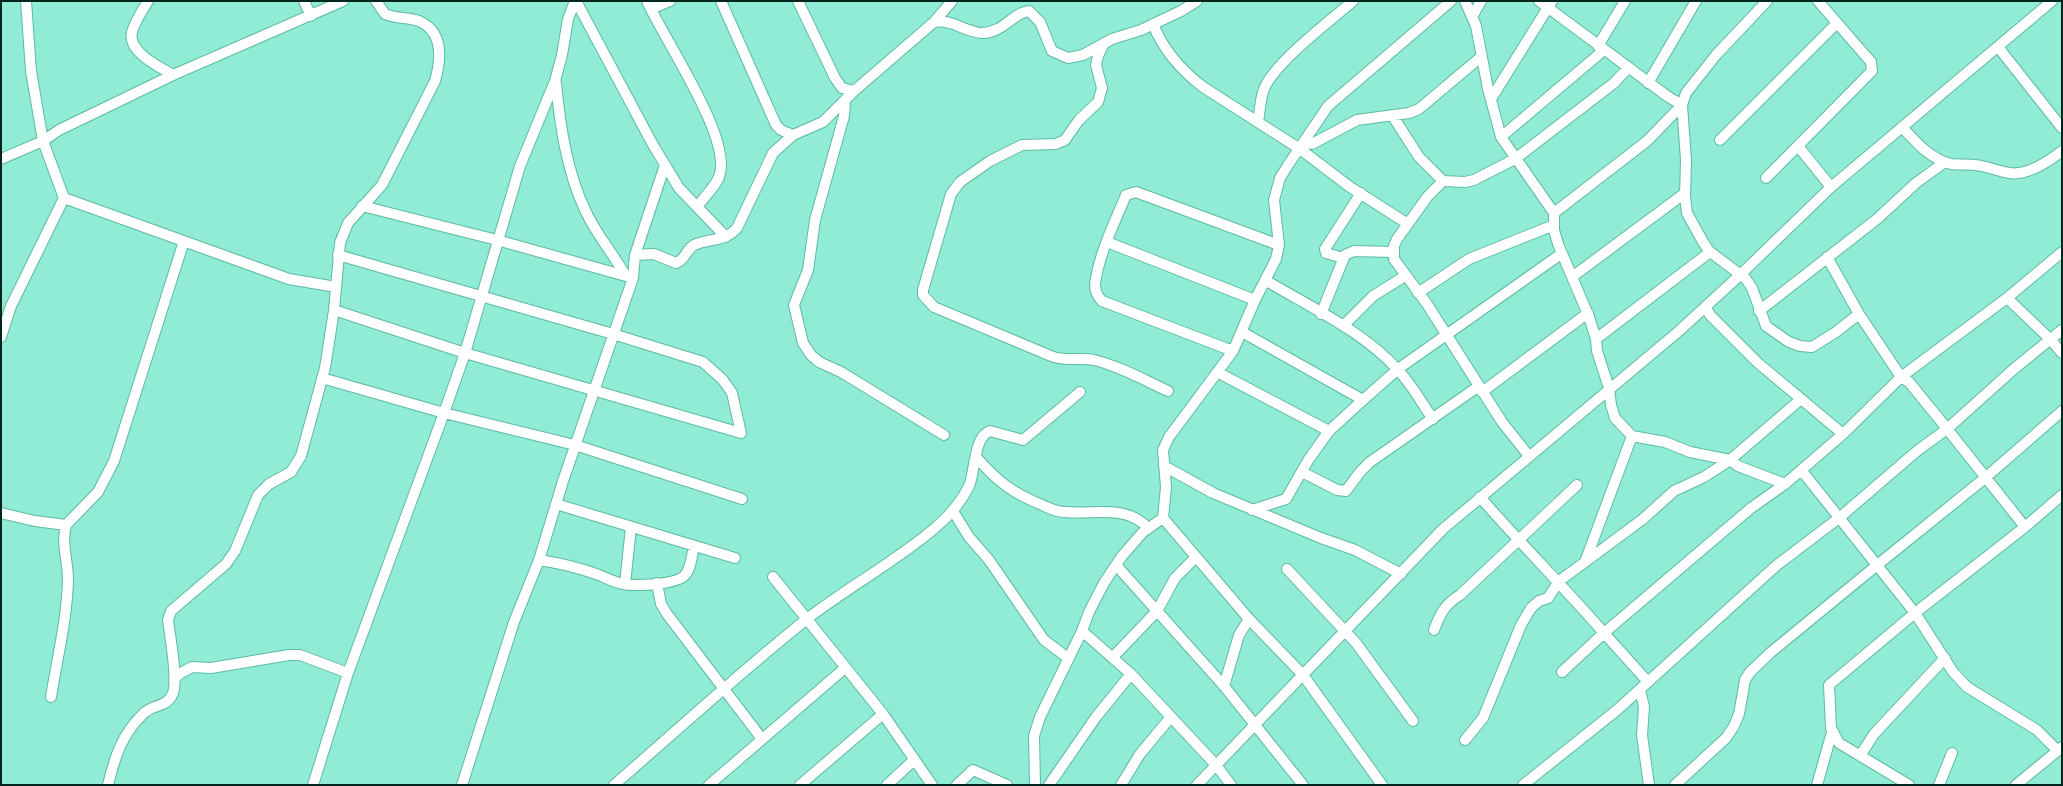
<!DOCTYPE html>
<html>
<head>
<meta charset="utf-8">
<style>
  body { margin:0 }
  #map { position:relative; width:2063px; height:786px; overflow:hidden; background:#90ecd4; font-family:"Zilla Slab",serif }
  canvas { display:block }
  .frame { position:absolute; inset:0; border:2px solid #00261e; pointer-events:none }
</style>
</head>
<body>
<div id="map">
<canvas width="2063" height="786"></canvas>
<div class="frame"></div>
</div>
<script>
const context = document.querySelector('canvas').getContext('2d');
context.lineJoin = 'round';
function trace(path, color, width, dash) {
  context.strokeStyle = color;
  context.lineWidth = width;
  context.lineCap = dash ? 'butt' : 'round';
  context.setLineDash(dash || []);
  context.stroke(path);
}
const minor = new Path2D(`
  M26,1L31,71L43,141L64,198L289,279L336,287
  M148,1C142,11 135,21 132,32C127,52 160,67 173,75
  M304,1L311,16
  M576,1L653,145L679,188L726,237
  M647,1C663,38 734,140 719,177C715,187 704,197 698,206
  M721,1L776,125L781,130L793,135L823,122L854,91L934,22C952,19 965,32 982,33C1003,33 1014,12 1029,11L1040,22L1052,51L1068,58L1083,55L1112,39L1141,30L1181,11L1197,1
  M798,1L835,78L842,88L854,91
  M1465,1L1476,26L1488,89L1501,137L1554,213V230L1558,244L1589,317L1596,339L1597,351L1609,388L1611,405L1615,418L1632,436L1665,442L1690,452L1730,460L1738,466L1785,484L1843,434L1901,377L2007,298L2062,252
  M1539,1L1667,96L1682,105L1686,160L1685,196L1687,213L1703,242L1709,251L1746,279L1752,288L1766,326L1789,342L1800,346L1812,347L1836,332L1859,314L1901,377L1909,382L1940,420L2025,527
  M651,9L670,1
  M1472,17L1481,1
  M934,22L952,1
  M1153,24C1163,50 1181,70 1203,87L1300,149L1350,187L1408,224
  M1104,43L1098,56L1096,65L1102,88L1098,102L1079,120L1065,140L1056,144L1022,145L990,161L960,182L951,194L923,290V295L934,307L1051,356C1065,362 1079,357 1094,360C1119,366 1144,380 1168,391
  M1598,46L1625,1
  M1998,47L2062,128
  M556,83C560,126 567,173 586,212C596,234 613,253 625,275
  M1648,83L1696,1
  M1491,99L1552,1
  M845,101L844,116L815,220L808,270L794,305L803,343L811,355L819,362L841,372L944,435
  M1392,115L1419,157L1443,181
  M1258,122C1260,112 1260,99 1264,89C1275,62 1330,21 1353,1
  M1902,127C1915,141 1931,160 1951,164C1959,165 1967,164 1975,165C1987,166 1997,171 2009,173C2027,176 2048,162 2062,151
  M1501,137L1604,50
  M1720,140L1837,23
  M1304,143L1312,144L1357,120L1409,113L1419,109L1482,56
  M1798,146L1831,187
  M1,159L43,141L59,130L173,75L343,1
  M1766,178L1872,71L1871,62L1818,1
  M362,206L497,240L633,278L635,255L665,165
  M1554,213L1647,141L1682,105L1686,93L1716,55L1767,1
  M1107,242L1255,300
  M635,255L654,254L676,263C685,260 686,250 694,245C709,238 725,242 737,228L773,153L793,135
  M1827,257L1859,314
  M1343,258L1326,253L1325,249L1361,193
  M1572,277L1685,193
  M1265,280C1308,306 1363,331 1397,369C1411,383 1421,402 1433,419
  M1418,293L1469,259L1554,225
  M2007,298L2050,339L2062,353
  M1706,308L1710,315L1758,363L1843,434
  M334,310L465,353L741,433L732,393L723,380L703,362L613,334L338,255
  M1759,311L1877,219L1916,183L1945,162
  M1321,314L1345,255L1354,251L1393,252
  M1343,326L1373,296L1405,276
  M1242,332L1363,400
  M1,337L11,306L64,198
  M1596,339L1710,252
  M1233,351L1102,301C1097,296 1095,291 1095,284C1099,254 1114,224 1126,195L1136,192L1279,245
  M1217,372L1329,431
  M322,378L444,413L575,445L742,499
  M1482,392L1588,313
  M1529,456L1502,422L1427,304L1394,259V246L1397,239L1428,196L1443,181L1465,182L1474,180L1515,159L1614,83L1628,68
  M976,457C998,482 1011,492 1042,505C1049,508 1056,512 1065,512C1093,515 1126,504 1148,528
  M1164,466L1213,493L1321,538L1355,550L1401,574
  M1802,471L1915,613L1953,672L1967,687L2037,730L2057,750
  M1302,472L1337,490L1346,491L1360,472L1370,462L1479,386
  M1480,497C1520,543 1563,586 1604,633L1562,672
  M556,504L735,558
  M1252,510L1286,499L1309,459L1329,431L1363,400L1398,369L1561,254
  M953,511L969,537L989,560L1044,640L1068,658
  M1,513L35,521L66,525C61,544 68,561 68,580C67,619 57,659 51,697
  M66,525L98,492L114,461L184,241
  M539,560C559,563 580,568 599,575C606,578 612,581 619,583C631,587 677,585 685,575C691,569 692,554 694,546
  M1585,562L1643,519L1674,491L1704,477L1730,460L1801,399
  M1116,565L1224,686L1303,785
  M1287,569L1356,643L1413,721
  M773,577L883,714L932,785
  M657,583L661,604L667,614L762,739
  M625,584L631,527
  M1434,630C1440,614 1445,604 1460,595L1577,485
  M1082,631L1131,674L1216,765L1231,785
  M1113,657L1157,611L1175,578L1196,557
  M174,680L179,674L192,667L211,668L289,655H300L348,673
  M1648,682L1604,633L1751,508L1785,484
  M1224,686L1239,635L1249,619
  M1640,690L1644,707L1642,735L1649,785
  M1465,740L1483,718L1521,625L1531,608L1539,601L1548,598L1559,581L1585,562L1632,436
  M1860,756L1874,734L1945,658
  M108,785C115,756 122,734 144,713C154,704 168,707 173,693C178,679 170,636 168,620L171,611L226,564L235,551L258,495L269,484L291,472L301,456L325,368L334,310L340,243L348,223L382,185L435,81C441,60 444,32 419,21C408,17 396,19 385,14L376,1
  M313,785L348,673L444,413L465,353L520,166L555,81L562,55L568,19L575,1
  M462,785L514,622L539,560L563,481L633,278
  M614,785C678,730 740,672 807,619C848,587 895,562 935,528C949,516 961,503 969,486C975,472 974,436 990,431L1023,440L1080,392
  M709,785L845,668
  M800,785L883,714
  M887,785L914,760
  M957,785L973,770L1007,785
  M1035,785L1034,736L1040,717L1082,631L1089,612L1104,583L1122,556L1143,532L1163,518
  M1049,785L1096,717L1131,674
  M1121,785L1140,754L1170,718
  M1197,785L1443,529L1679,331L1740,275L1831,187L2052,1
  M1382,785L1303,675L1249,619L1163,518L1166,487L1163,450L1169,437L1233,351L1255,300L1276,259L1279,245L1274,200L1280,178L1288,165L1328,106L1451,1
  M1523,785L1617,710L1777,565L1839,518L1917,451L1947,429L2015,368L2062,330
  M1675,785L1726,738L1734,726L1739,714L1745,680L1750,672L1770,653L1876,566L1985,478L2062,411
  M1817,785L1832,732
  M1909,785L1839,743L1831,728L1829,685L1915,613L2025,527L2062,495
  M1939,785L1952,753
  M2016,785L2062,747`);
trace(minor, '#5dbaa3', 12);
trace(minor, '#fff', 10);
</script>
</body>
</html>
